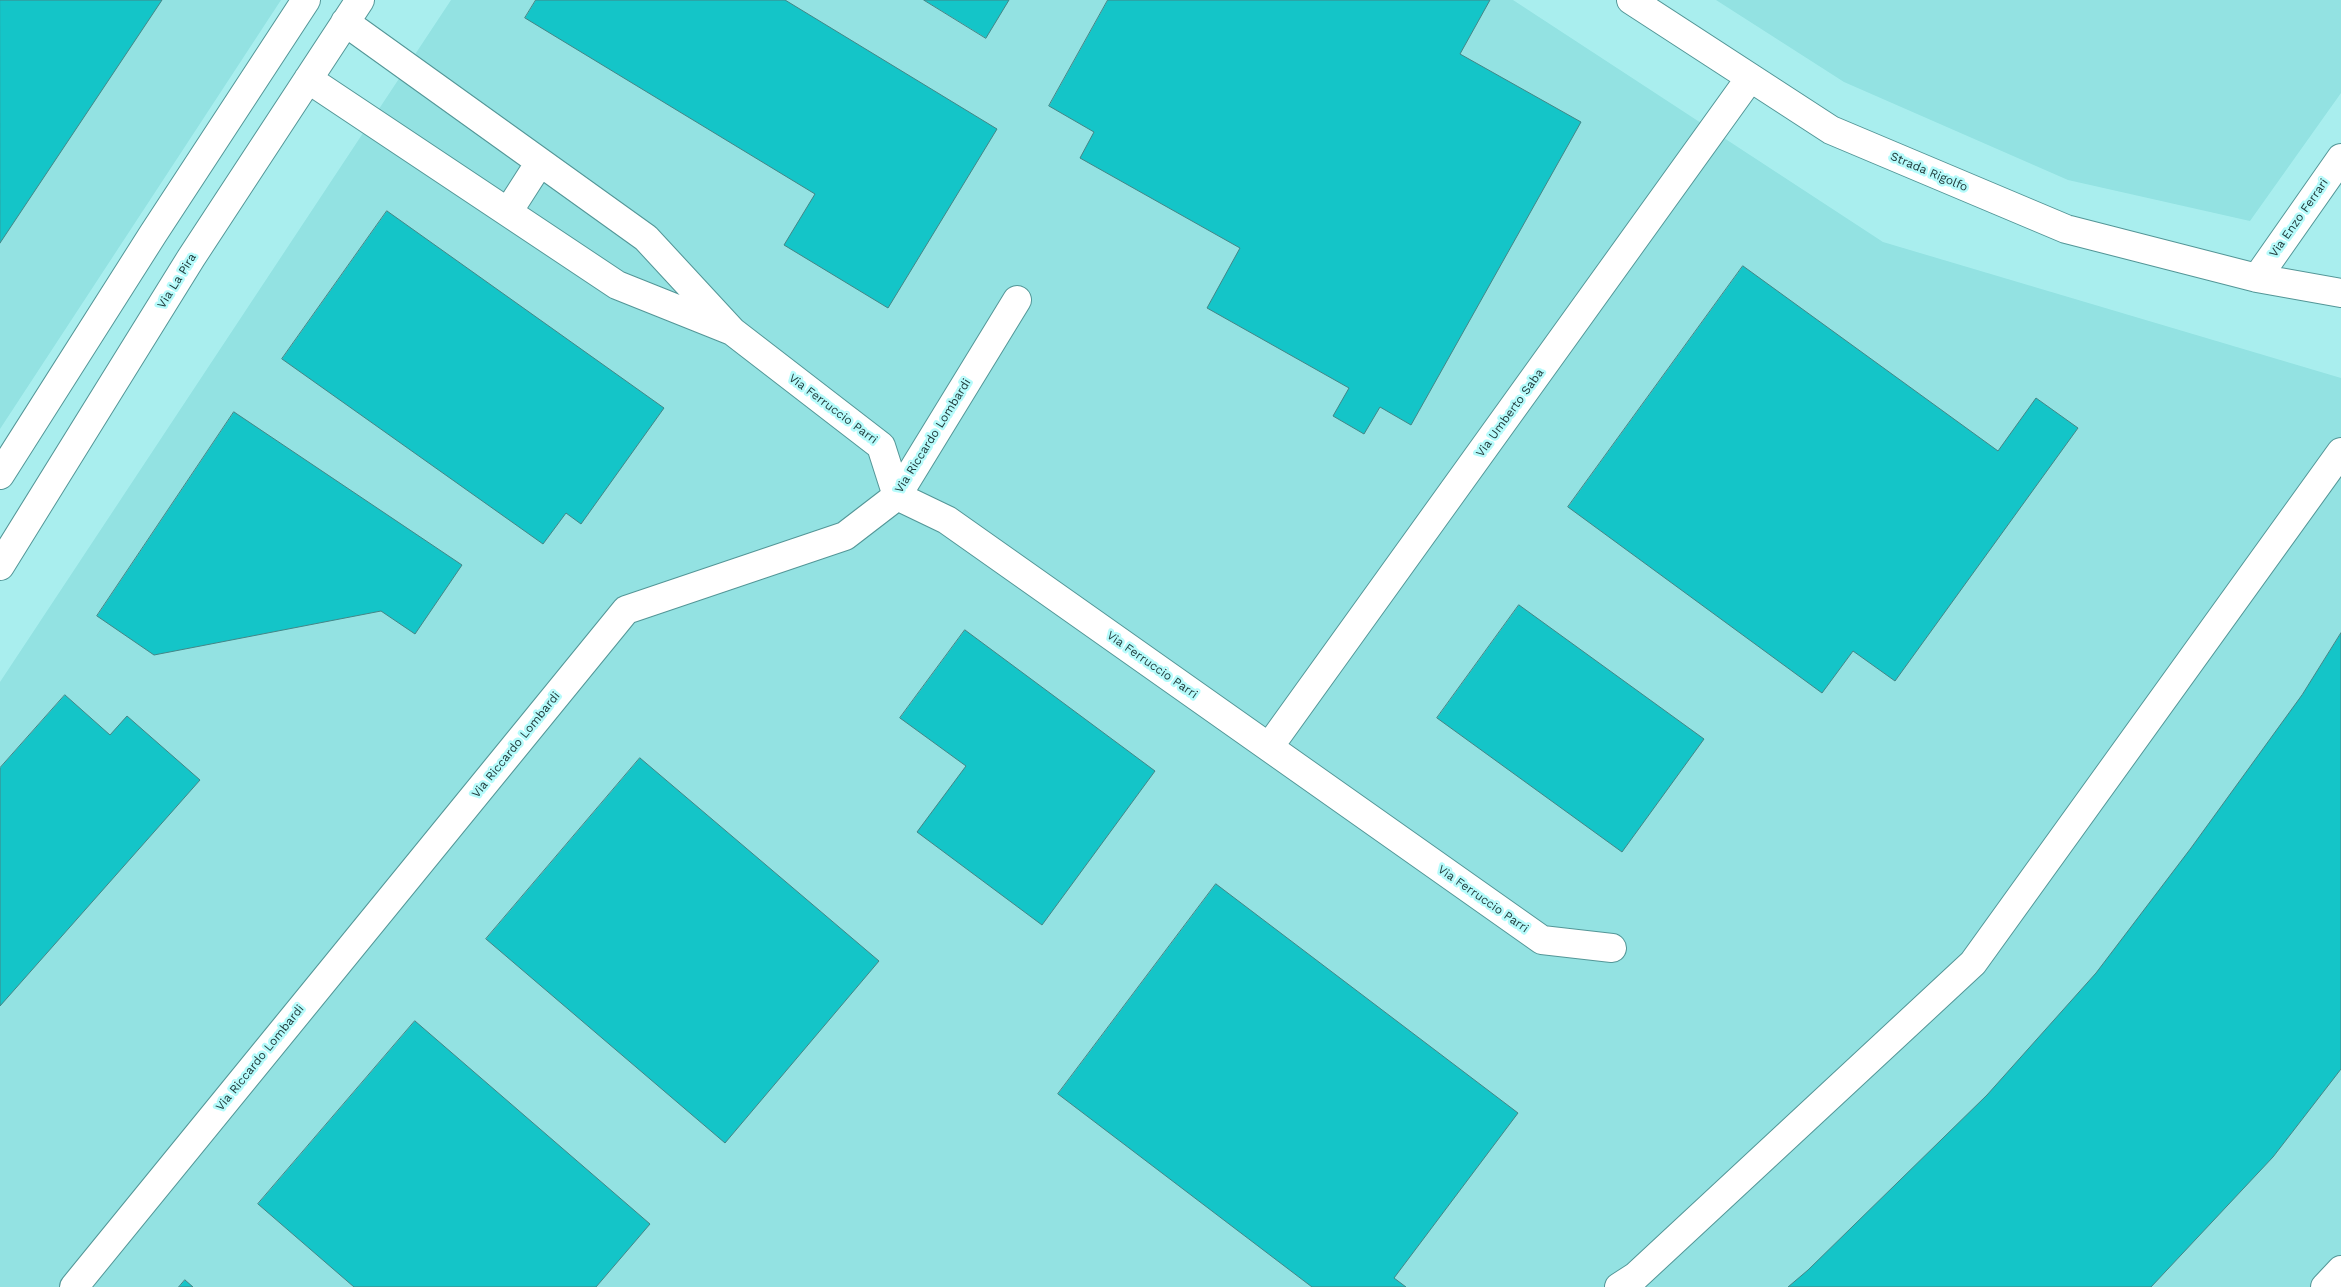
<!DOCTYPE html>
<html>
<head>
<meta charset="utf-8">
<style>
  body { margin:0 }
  canvas { display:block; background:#a9eeee }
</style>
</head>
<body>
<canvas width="2341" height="1287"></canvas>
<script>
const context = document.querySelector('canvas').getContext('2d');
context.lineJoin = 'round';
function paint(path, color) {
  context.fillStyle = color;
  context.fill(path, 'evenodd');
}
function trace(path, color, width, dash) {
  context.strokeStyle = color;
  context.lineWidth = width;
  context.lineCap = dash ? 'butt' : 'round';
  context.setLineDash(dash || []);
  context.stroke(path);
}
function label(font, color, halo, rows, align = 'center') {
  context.font = font + ' "Work Sans",sans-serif';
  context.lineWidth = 5;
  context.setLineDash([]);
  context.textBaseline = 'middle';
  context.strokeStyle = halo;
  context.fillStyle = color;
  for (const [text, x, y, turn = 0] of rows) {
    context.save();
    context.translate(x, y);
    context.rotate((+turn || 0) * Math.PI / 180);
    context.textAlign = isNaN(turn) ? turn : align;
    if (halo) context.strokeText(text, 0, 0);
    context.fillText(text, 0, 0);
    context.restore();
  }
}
const built = new Path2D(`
  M0,0H281L0,429Z
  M451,0H1513L1883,242L2341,378V1287H0V682Z
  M1716,0H2341V93L2250,221L2068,180L1844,82Z`);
const building = new Path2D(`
  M0,0H162L0,243Z
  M536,0H785L997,129L888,308L784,245L815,194L525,18Z
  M924,0H1009L986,38Z
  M1108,0H1490L1460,54L1581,122L1411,425L1380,407L1364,434L1333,416L1349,388L1207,308L1240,248L1080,158L1094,132L1049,106Z
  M387,211L664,408L581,524L566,513L543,544L282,359Z
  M1743,266L1998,451L2036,398L2078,428L1895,681L1853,651L1822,693L1568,507Z
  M234,412L462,565L415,634L381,611L154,655L97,616Z
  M1519,605L1704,739L1622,852L1437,718Z
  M965,630L1155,771L1042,925L917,832L966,766L900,718Z
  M2341,633V1069L2273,1157L2151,1287H1788L1808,1270L1987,1095L2096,973L2191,848L2302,695Z
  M65,695L110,735L127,716L200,780L0,1006V768Z
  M640,758L879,961L725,1143L486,939Z
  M1216,884L1518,1113L1394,1278L1406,1287H1312L1058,1094Z
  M415,1021L650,1224L596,1287H354L258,1204Z
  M185,1280L193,1287H179Z`);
const minor = new Path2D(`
  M1631,0L1831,130L2066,229L2257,278L2341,293
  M308,79L617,285L732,331L646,238L345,22
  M508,212L540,162
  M2257,278L2341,158
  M732,331L881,446L897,496L947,520L1542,940L1612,948
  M0,475L153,234L306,0
  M0,566L191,258L360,0
  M1269,747L1750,78
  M74,1287L626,610L845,536L897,496L1017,300
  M1619,1287L1636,1276L1973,963L2341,452
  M2325,1287L2341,1270`);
const streetNames = [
  ["Strada Rigolfo",1929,172,23],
  ["Via Enzo Ferrari",2299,218,-55],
  ["Via La Pira",177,281,-58],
  ["Via Ferruccio Parri",833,409,37],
  ["Via Umberto Saba",1510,413,-54],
  ["Via Riccardo Lombardi",933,436,-58],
  ["Via Ferruccio Parri",1152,665,35],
  ["Via Riccardo Lombardi",516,745,-51],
  ["Via Ferruccio Parri",1483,899,35],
  ["Via Riccardo Lombardi",260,1058,-51]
];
paint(built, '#93e2e2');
paint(building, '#14c5c8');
trace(building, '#438687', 1);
trace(minor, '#539697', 30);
trace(minor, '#fff', 28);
label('12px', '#213d3d', '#b6fbfb', streetNames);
</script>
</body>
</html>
